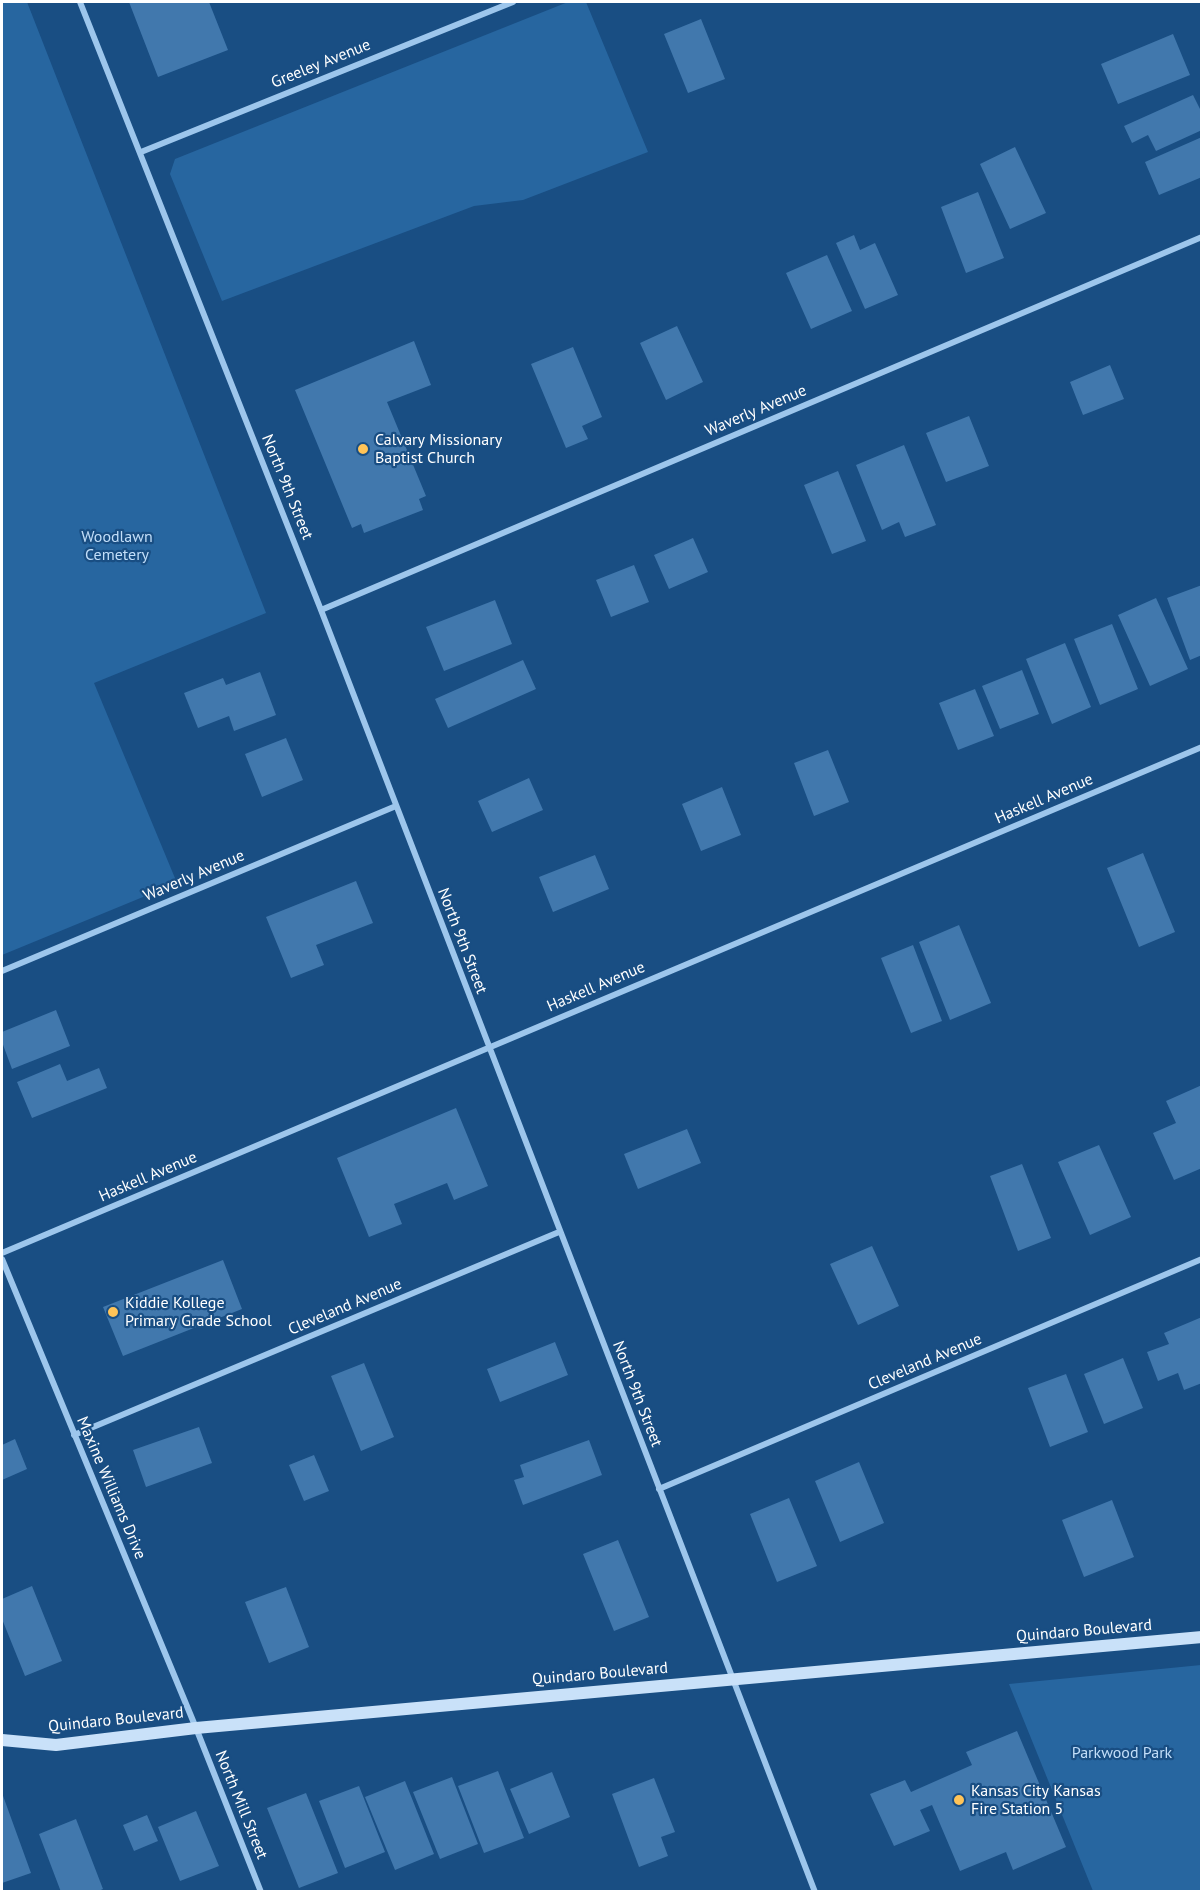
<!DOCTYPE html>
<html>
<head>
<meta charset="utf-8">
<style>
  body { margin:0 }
  #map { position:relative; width:1203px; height:1893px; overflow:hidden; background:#194e83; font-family:"PT Sans",sans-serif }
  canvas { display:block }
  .frame { position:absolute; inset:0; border:3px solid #fff; pointer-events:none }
</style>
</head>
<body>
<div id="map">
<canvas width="1203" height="1893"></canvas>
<div class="frame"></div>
</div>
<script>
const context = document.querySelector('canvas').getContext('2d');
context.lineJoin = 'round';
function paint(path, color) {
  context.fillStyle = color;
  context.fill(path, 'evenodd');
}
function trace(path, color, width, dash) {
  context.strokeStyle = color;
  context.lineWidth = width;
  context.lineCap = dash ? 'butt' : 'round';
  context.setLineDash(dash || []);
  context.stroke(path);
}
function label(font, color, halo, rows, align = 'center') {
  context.font = font + ' "PT Sans",sans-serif';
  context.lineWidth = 4.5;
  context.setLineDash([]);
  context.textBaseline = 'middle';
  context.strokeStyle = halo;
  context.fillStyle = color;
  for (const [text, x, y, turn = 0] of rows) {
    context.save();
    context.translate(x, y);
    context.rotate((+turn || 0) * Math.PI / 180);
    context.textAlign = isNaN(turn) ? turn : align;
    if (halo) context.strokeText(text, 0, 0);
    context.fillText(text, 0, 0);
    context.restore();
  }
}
const green = new Path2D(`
  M2,2H27L266,613L94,683L177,883L2,955Z
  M568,2H586L648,152L523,200L474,206L222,301L170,174L175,159Z
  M1201,1665V1891H1093L1009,1684Z`);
const building = new Path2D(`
  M129,2H209L228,50L158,77Z
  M701,19L725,79L688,93L664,34Z
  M1173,34L1190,75L1118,104L1101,64Z
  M1193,95L1202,113V130L1156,151L1148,135L1132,143L1124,126Z
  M1202,137V177L1159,195L1145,162Z
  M1015,147L1046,213L1010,229L980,164Z
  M978,192L1004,258L966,273L941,207Z
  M854,235L860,250L875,243L898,295L865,309L836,243Z
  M827,255L852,311L811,329L786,273Z
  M677,326L703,382L666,400L640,343Z
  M414,341L431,385L387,402L426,496L419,499L423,510L364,533L361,524L352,528L295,390Z
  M573,347L602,417L582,426L588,439L566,448L531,364Z
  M1110,365L1124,399L1083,415L1070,382Z
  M969,416L989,466L946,482L926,433Z
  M904,445L936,525L905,537L899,522L882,530L856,465Z
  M838,471L866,541L832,554L804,485Z
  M693,538L708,572L669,589L654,555Z
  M634,565L649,602L611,617L596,580Z
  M1202,585V655L1190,660L1167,598Z
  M1156,598L1188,669L1150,686L1118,615Z
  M495,600L512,644L444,671L426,627Z
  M1112,624L1138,689L1100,705L1074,639Z
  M1065,643L1091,707L1052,724L1026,659Z
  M523,660L536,689L448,728L435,699Z
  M1022,670L1039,714L1000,729L982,686Z
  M260,672L276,715L234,731L229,716L198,728L184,693L223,678L226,685Z
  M975,689L994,736L958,750L939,703Z
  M286,738L303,780L262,797L245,754Z
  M828,750L849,802L814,816L794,763Z
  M529,778L543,810L492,832L478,801Z
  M722,787L741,835L701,851L682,804Z
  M1143,853L1175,932L1139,947L1107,868Z
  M595,855L609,889L553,912L539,877Z
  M356,881L373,923L316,945L324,965L291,978L266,917Z
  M959,925L991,1003L950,1020L919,942Z
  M913,945L942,1021L911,1033L881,958Z
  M56,1010L70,1046L12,1069L2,1042V1032Z
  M60,1064L67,1081L99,1068L107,1088L32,1118L17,1082Z
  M1202,1085V1168L1174,1180L1153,1133L1176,1123L1166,1101Z
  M456,1108L488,1186L454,1200L447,1183L394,1204L402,1224L369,1237L337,1158Z
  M687,1129L701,1163L638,1189L624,1154Z
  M1099,1145L1131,1217L1090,1235L1058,1162Z
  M1022,1164L1051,1238L1018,1251L990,1176Z
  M872,1246L899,1306L858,1325L830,1264Z
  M223,1260L242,1309L123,1356L103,1307Z
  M1202,1317V1383L1184,1390L1178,1373L1158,1381L1147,1352L1169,1344L1164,1333Z
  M555,1342L568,1375L500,1402L487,1369Z
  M1123,1358L1143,1408L1104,1424L1084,1374Z
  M364,1363L394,1437L361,1451L331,1376Z
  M1066,1374L1088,1432L1050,1447L1028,1388Z
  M199,1427L212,1463L146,1487L133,1450Z
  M15,1439L27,1469L2,1480V1445Z
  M589,1440L602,1475L523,1505L514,1480L524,1477L520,1465Z
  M314,1455L329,1491L304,1501L289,1465Z
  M859,1462L884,1523L840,1542L815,1481Z
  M789,1498L817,1566L777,1582L750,1514Z
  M1112,1500L1134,1557L1084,1577L1062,1520Z
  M618,1540L649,1617L614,1631L583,1554Z
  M32,1586L62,1661L25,1676L2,1619V1599Z
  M286,1587L309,1647L269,1663L245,1602Z
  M1017,1731L1066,1847L1013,1870L1006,1852L960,1871L932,1805L920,1810L930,1831L894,1846L870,1794L905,1780L911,1792L972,1765L966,1752Z
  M498,1771L524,1838L484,1853L458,1786Z
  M552,1772L570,1817L529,1834L510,1789Z
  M452,1777L478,1844L440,1859L413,1792Z
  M654,1778L675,1832L661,1837L668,1856L639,1867L612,1794Z
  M405,1781L434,1854L395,1870L365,1797Z
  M359,1786L385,1852L345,1868L319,1801Z
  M2,1793L31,1873L2,1883Z
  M306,1793L338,1873L299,1888L267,1808Z
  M196,1811L219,1866L180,1881L158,1827Z
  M147,1815L158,1841L134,1851L123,1825Z
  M76,1819L103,1889L96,1892H61L39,1834Z`);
const street = new Path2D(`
  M80,2L321,610L815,1892
  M141,152L513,2
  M321,610L1202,237
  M2,971L396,806
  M2,1253L1202,747
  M2,1259L196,1728L261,1892
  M74,1435L559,1232
  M659,1489L1202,1259`);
const secondary = new Path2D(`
  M2,1740L56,1745L196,1728L1202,1637`);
const markers = [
  [363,449,6,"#ffc458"],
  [113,1312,6,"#ffc458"],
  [959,1800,6,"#ffc458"]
];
const streetNames = [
  ["Greeley Avenue",321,64,-22],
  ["Waverly Avenue",756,411,-23],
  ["North 9th Street",287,487,68],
  ["Haskell Avenue",1044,799,-23],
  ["Waverly Avenue",194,876,-23],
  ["North 9th Street",462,941,69],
  ["Haskell Avenue",596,987,-23],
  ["Haskell Avenue",148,1177,-23],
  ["Cleveland Avenue",345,1307,-23],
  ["Cleveland Avenue",925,1362,-23],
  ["North 9th Street",637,1394,69],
  ["Maxine Williams Drive",111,1488,67],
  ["Quindaro Boulevard",1084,1631,-5],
  ["Quindaro Boulevard",600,1674,-5],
  ["Quindaro Boulevard",116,1720,-6],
  ["North Mill Street",241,1805,68]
];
const poiNames = [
  ["Calvary Missionary",375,440],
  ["Baptist Church",375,458],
  ["Kiddie Kollege",125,1303],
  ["Primary Grade School",125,1321],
  ["Kansas City Kansas",971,1791],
  ["Fire Station 5",971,1809]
];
const parkNames = [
  ["Woodlawn",117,537],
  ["Cemetery",117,555],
  ["Parkwood Park",1122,1753]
];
paint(green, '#2766a0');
paint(building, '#4178ad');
trace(street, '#9dc6ec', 6);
trace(secondary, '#c9e1f9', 12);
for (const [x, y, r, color] of markers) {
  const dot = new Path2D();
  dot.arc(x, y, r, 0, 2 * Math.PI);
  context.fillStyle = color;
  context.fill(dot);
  trace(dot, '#194e83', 2);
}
label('16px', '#fff', '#194e83', streetNames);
label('16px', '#fff', '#194e83', poiNames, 'left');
label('16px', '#c2def9', '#194e83', parkNames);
</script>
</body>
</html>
